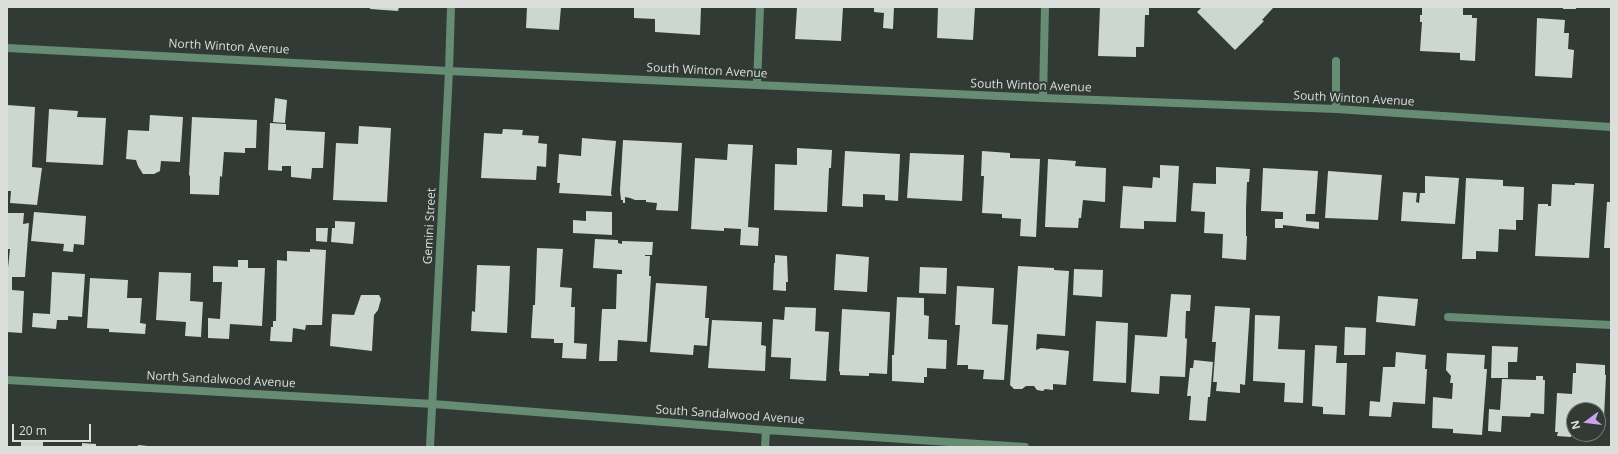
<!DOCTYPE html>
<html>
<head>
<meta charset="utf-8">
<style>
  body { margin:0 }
  #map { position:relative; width:1618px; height:454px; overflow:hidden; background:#313a34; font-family:"Open Sans",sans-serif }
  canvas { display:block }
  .frame { position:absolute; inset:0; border:8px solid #dadfdb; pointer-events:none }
  .north { position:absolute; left:1566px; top:402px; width:40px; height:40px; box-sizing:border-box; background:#313a34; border:1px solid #757c77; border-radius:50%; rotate:255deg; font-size:11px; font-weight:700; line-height:16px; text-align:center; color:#dadfdb }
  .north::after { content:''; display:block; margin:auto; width:14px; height:18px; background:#c8a5ee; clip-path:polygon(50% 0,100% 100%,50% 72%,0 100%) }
  .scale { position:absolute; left:12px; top:424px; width:79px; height:18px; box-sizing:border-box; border:2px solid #dadfdb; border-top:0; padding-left:5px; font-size:12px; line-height:14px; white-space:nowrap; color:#dadfdb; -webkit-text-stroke:3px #313a34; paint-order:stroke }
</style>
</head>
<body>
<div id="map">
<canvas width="1618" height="454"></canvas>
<div class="frame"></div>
<div class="north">N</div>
<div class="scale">20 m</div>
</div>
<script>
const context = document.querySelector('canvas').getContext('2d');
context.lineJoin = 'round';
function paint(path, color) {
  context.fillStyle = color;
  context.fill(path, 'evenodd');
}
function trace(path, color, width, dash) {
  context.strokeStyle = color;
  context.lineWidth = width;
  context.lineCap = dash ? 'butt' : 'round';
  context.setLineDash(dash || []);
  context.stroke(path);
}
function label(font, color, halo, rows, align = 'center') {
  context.font = font + ' "Open Sans",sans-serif';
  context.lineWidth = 4;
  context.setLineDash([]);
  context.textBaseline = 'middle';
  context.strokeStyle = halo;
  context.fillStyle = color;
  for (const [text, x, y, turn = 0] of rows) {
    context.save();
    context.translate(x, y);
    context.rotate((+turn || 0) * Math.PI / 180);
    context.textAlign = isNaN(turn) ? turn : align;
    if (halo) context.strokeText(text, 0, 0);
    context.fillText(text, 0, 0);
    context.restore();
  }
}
const building = new Path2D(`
  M370,7H399L398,11L370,9Z
  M527,7H561L559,30L526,28Z
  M634,7H701L700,35L655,32V19L634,18Z
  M797,7H843L841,41L795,39Z
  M874,7H894L893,29L883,28L884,13L874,12Z
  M938,7H975L973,40L937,38Z
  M1100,7H1149V15H1145L1144,47H1136V57L1098,56Z
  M1202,7H1272L1273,8L1262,20L1264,21L1235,50L1197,12Z
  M1422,7H1463V15H1472V18H1477L1475,61L1460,60V53L1420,51L1422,22H1420V15H1422Z
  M1563,7H1576V9H1563Z
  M1537,18L1565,20L1564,33H1569L1568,49L1574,50L1572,78L1535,76Z
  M275,98L287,100L285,123L273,122Z
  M7,105L35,107L32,167L42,168L37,205L10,203L11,191H7Z
  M49,109L78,111L77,117L106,118L103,165L46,162Z
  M150,115L183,117L180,162L161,161L160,171L154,174H143L138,166L136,160L126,159L128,130L149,131Z
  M192,117L257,120L256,148H245V153L224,152L222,177L220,176L219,195L190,194V176L189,175Z
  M270,123L286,124V130L325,132L323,168H312L311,179L291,177V166H282V171L268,170Z
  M359,126L391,128L387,202L333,200L336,143L358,144Z
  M503,129L523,130L522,135L539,136L538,143L547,144L546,167L537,166L536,180L481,178L484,133L502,134Z
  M582,138L616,141L611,194L612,196L559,193L560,183H557L559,154L581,156Z
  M623,140L682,143L678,211L656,210L657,203L646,202V200H635L630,198L625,197V203H623V200H621L620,190Z
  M728,144L753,145L748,227L759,228L758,246L740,245L741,229L724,228V231L691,229L695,158L727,160Z
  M797,148L832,150L831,168H829L827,212L774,210L775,164L797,165Z
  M845,151L900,154L898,201L885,200V195L863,194V207L842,206Z
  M982,151L1010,153V158L1040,159L1036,237L1020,236L1021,219L1002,218V214L982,213L984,176H981Z
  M910,153L964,155L962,201L907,198Z
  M1048,159L1076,161L1075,166L1106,168L1105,202L1083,200L1081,218H1079L1078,228L1045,227Z
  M1160,165L1179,166L1176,222L1144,221V229L1120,228L1123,186L1152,188L1153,177L1160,178Z
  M1216,167L1250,169L1249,182H1247L1246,209V236H1247L1246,260L1222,258L1223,234L1204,233L1205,212L1191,211L1193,183L1216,184Z
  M1263,168L1318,171L1315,214H1306V221L1319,222V229L1283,225V228H1275V219H1283V212L1261,211Z
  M1328,171L1382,175L1378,220L1325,218Z
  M1425,176L1459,178L1455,224L1401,221L1403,192L1417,193L1416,202L1419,203L1420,193H1425Z
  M1466,178L1503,180V186L1524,187L1523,220H1516V230L1499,229L1498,252L1476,251V259H1462Z
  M1575,183L1594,184L1589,258L1535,256L1538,204H1548V206H1551L1552,184L1575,185Z
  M1607,202H1611V248H1604Z
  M586,211L612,212V235L573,233V220L586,221Z
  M34,212L86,216L84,245L74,244L73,252L63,251L64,244L31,241Z
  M7,213H24L23,224L29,223L25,277H12V290L24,291L22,333L7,332V277L10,249H7Z
  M335,221L355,222L353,244L331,242L332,228H335Z
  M316,228H328L327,242L316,241Z
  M595,239L618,240V243L622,244V241L653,242L652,255H645V256H650L649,276H651L647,342L618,340L617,361H599L602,309H616L617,274H622V270L593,268Z
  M537,248L563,249L560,287L572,288L571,307H575L574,343L587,344L586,359L562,358L563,343H554V339L531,338L533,305H535Z
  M310,249L326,250L322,325H306L305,330L293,328L292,342L270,341L271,327H273V321H276L277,260L287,261V251L310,252Z
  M836,254L869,257L867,292L834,290Z
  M775,255L787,256L788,282H786V291L773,290L774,263H775Z
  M238,260H248V268H265L262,326L230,324L229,339L208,338V318L220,319L222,282H213V266L238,267Z
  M477,265L510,266L507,333L471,331L472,311L475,312Z
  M1018,266L1054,268V270L1069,271L1065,336L1037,334L1036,350L1041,348L1069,351L1066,385L1053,384V390L1045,389L1043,391L1037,390L1034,386H1026L1022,389H1014L1010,385Z
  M920,267L947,268L946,294L919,293Z
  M1074,269L1103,270L1102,297L1073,295Z
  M52,272L85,274L82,317L68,316V320H57L56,329L32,327L33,313L50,314Z
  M159,272L191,273L190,301L203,302L201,337L185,336L186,322L156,320Z
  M90,278L128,280L127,298H142L140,323L146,324L145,334L109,332V329L87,328Z
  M656,283L707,286L705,318H709L707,346L694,345L693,355L650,352Z
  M957,286L994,288L992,324L1008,325L1004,380L983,379L984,370L968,369V365H957L960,325H955Z
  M1171,294L1191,295L1190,311H1186L1185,338L1187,339L1185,377L1160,376L1159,394L1131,392L1135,335L1167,337Z
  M361,295H379L381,299L378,310L374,315L372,351L330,346L332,314L354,315Z
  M1378,296L1418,299L1415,326L1376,322Z
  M897,297L924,298V315L929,316L928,339L947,340L946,369L927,368V377H924V383L892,381V355H894Z
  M1215,306L1250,308L1245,385L1240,384V393L1216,391L1217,382H1213L1216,342H1212Z
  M785,307L816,308L815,331L829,332L826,381L790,379L791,358L771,357L773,319L784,320Z
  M842,309L890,312L887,374L869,373V376L840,375V372L839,371Z
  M1255,315L1280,316L1278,349L1305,350L1303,403L1284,402L1285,383L1253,381Z
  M712,320L762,322L761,345L766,346L765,371L708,368Z
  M1096,321L1128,323L1126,383L1093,381Z
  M1345,327L1366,328L1365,355H1344Z
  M1315,345L1337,346L1336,363H1347L1345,415L1323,414V407L1312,406Z
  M1492,346L1518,347L1517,362H1508V378H1491Z
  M1396,352L1426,355L1425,369H1427L1425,404L1393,402L1391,417L1369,416L1370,401L1380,402L1383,367H1395Z
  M1447,353L1485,355L1484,369H1487L1482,435L1453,433V429L1432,428L1433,397L1452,399L1453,383H1450L1451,376L1446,370Z
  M1194,360L1213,362L1210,397H1208L1206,421L1189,420L1191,396H1187L1190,368H1193Z
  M1576,363L1605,365V375H1606L1604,418L1598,417V410H1574L1571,437L1557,436L1558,432H1555L1557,393L1572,394L1573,373H1576Z
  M1536,376H1543V380H1545L1544,414L1531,413L1530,417L1502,416L1501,432L1488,431L1489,409L1500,410L1502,379L1536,380Z
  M21,440L43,441V447H21Z
  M82,443L96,444V447H82Z
  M138,445L148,446V447H138Z`);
const service = new Path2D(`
  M1448,317L1611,325`);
const minor = new Path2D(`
  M7,48L449,71L1043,98L1336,109L1611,127
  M1336,61V109
  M757,85L760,7
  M1043,98L1045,7
  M7,380L433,404L766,430L1025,447
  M765,447L766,430`);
const tertiary = new Path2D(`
  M430,447L449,71L451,7`);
const streetNames = [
  ["North Winton Avenue",229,47,3],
  ["South Winton Avenue",707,71,3],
  ["South Winton Avenue",1031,86,2],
  ["South Winton Avenue",1354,99,3],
  ["Gemini Street",430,226,-87],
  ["North Sandalwood Avenue",221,380,3],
  ["South Sandalwood Avenue",730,415,4]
];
paint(building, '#ccd7d0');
trace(service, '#668c74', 8);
trace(minor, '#668c74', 8);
trace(tertiary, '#668c74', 8);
label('12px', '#dadfdb', '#313a34', streetNames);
</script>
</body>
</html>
